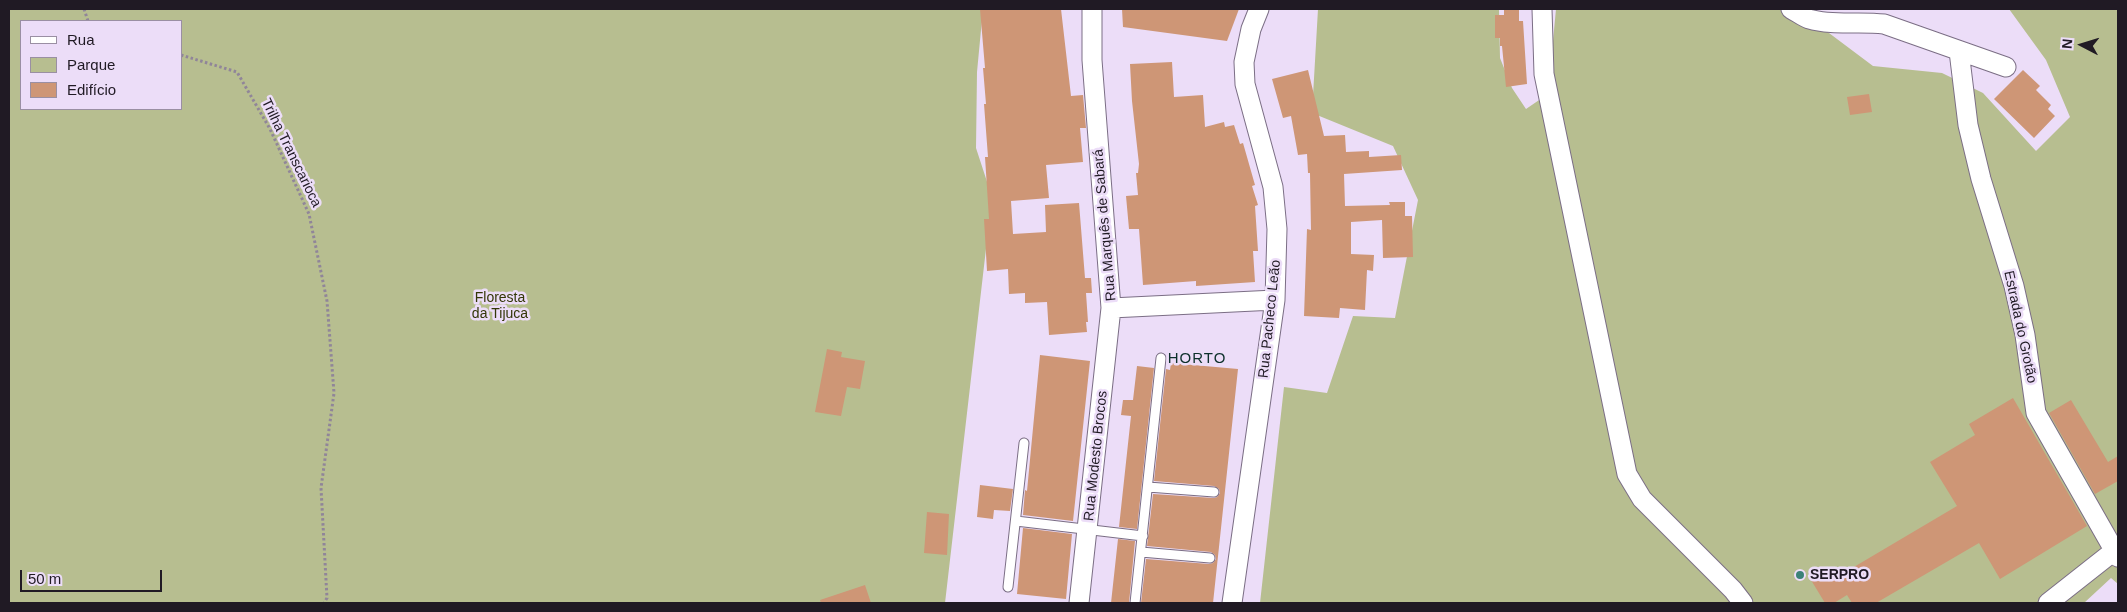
<!DOCTYPE html>
<html>
<head>
<meta charset="utf-8">
<style>
  body { margin:0 }
  #map { position:relative; width:2127px; height:612px; overflow:hidden; background:#ecddf8; font-family:Arial,sans-serif }
  canvas { display:block }
  .frame { position:absolute; inset:0; border:10px solid #201a24; pointer-events:none }
  .legend { position:absolute; left:20px; top:20px; width:162px; height:90px; box-sizing:border-box; background:#ecddf8; border:1px solid #9a8fa3; margin:0; padding:6px 9px; list-style:none; font-size:15px; color:#201a24 }
  .legend li { display:flex; align-items:center; gap:10px; height:25px }
  .legend b { width:25px; border:1px solid #9a8fa3 }
  .north { position:absolute; left:2057px; top:20px; width:50px; height:50px; -webkit-text-stroke:4px #ecddf8; paint-order:stroke; rotate:275deg; font-size:14px; font-weight:700; line-height:20px; text-align:center; color:#201a24 }
  .north::after { content:''; display:block; margin:auto; width:18px; height:22px; background:#201a24; clip-path:polygon(50% 0,100% 100%,50% 72%,0 100%) }
  .scale { position:absolute; left:20px; top:570px; width:142px; height:22px; box-sizing:border-box; border:2px solid #201a24; border-top:0; padding-left:6px; font-size:15px; line-height:18px; white-space:nowrap; color:#201a24; -webkit-text-stroke:4px #ecddf8; paint-order:stroke }
</style>
</head>
<body>
<div id="map">
<canvas width="2127" height="612"></canvas>
<div class="frame"></div>
<ul class="legend">
<li><b style="height:6px;background:#fff"></b>Rua</li>
<li><b style="height:14px;background:#b7be90"></b>Parque</li>
<li><b style="height:14px;background:#ce9676"></b>Edifício</li>
</ul>
<div class="north">N</div>
<div class="scale">50 m</div>
</div>
<script>
const context = document.querySelector('canvas').getContext('2d');
context.lineJoin = 'round';
function paint(path, color) {
  context.fillStyle = color;
  context.fill(path, 'evenodd');
}
function trace(path, color, width, dash) {
  context.strokeStyle = color;
  context.lineWidth = width;
  context.lineCap = dash ? 'butt' : 'round';
  context.setLineDash(dash || []);
  context.stroke(path);
}
function label(font, color, halo, rows, align = 'center') {
  context.font = font + ' Arial,sans-serif';
  context.lineWidth = 5;
  context.setLineDash([]);
  context.textBaseline = 'middle';
  context.strokeStyle = halo;
  context.fillStyle = color;
  for (const [text, x, y, turn = 0] of rows) {
    context.save();
    context.translate(x, y);
    context.rotate((+turn || 0) * Math.PI / 180);
    context.textAlign = isNaN(turn) ? turn : align;
    if (halo) context.strokeText(text, 0, 0);
    context.fillText(text, 0, 0);
    context.restore();
  }
}
const green = new Path2D(`
  M9,9H983L977,72L976,148L992,197L945,603H9ZM21,21H181V109H21Z
  M1318,9H1499L1500,58L1512,88L1526,109L1548,94L1556,9H1797L1873,66L1942,73L1983,93L2036,151L2070,117L2046,60L2009,9H2118V584L2111,578L2084,603H1260L1284,387L1327,393L1353,316L1395,318L1418,200L1393,146L1312,113Z`);
const building = new Path2D(`
  M980,9H1061L1071,96L1083,95L1086,128H1080L1083,162L1046,165L1049,198L1011,201L1013,234L1046,232L1045,205L1079,203L1085,278H1091L1092,293H1086L1088,322H1086L1087,332L1049,335L1047,302L1025,303V293L1009,294L1008,269L987,271L984,219H989L985,157H988L984,104H986L983,68H985Z
  M1122,9H1239L1227,41L1123,27Z
  M1504,9H1519V21H1523L1527,84L1506,87L1502,46H1500V38H1495V15H1504Z
  M1172,62L1174,97L1203,95L1205,127L1224,122L1225,127L1234,125L1240,144L1243,143L1255,185L1252,186L1258,205L1255,206L1258,251H1253L1255,282L1196,286V281L1143,285L1139,229H1129L1126,196L1138,195L1136,173H1138L1139,164L1132,101L1130,64Z
  M1308,70L1324,136L1345,135L1346,152L1369,151V157L1401,155L1402,170L1344,174L1345,206L1390,205L1389,202H1405V216H1412L1413,257L1383,258L1382,220L1351,222V254L1374,255L1373,271L1367,270L1365,310L1340,308L1339,318L1304,316L1307,229L1311,230L1310,173H1308L1307,154L1298,155L1291,116L1283,118L1272,79Z
  M2023,70L2040,86L2036,90L2051,105L2048,109L2055,116L2034,138L1994,99Z
  M1869,94L1872,112L1850,115L1847,97Z
  M827,349L842,352L841,357L865,361L860,389L847,387L841,416L815,412Z
  M1040,355L1090,361L1073,521L1023,515L1025,490L1027,491Z
  M1171,363L1238,369L1213,603H1141L1146,559L1209,564L1213,563L1216,559L1215,555L1211,552L1147,546L1153,494L1214,498L1217,497L1220,493L1219,489L1214,486L1154,481L1166,369L1170,370Z
  M1137,366L1154,368L1137,529L1119,527L1131,416L1121,415L1123,400H1133Z
  M2013,398L2087,526L2000,579L1979,543L1876,603H1852L1847,595L1834,603H1825L1811,580L1831,568L1837,577L1957,506L1930,462L1975,435L1969,424Z
  M2071,400L2108,462L2118,456V481L2095,494L2049,413Z
  M980,485L1013,489L1010,511L994,510L993,519L977,517Z
  M927,512L949,514L947,555L924,553Z
  M1023,528L1072,534L1066,599L1017,594Z
  M1118,539L1135,541L1129,603H1111Z
  M865,585L871,603H821L820,600Z`);
const path = new Path2D(`
  M84,9L88,21
  M181,55L237,72L270,129L309,214L327,301L334,393L321,488L327,598L324,603`);
const lane = new Path2D(`
  M1148,487L1214,492
  M1016,521L1143,536
  M1141,552L1210,558
  M1008,587L1024,443
  M1135,603L1161,358`);
const street = new Path2D(`
  M1542,9L1544,74L1627,474L1642,499L1733,590L1743,603
  M1791,9C1797,12 1803,17 1809,19C1833,26 1859,21 1884,24L2006,67
  M1959,51L1968,125L1981,179L2014,286L2025,335L2036,413L2118,557
  M1111,308L1275,300
  M1079,603L1111,308L1092,60V9
  M1232,603L1275,300L1277,229L1273,187L1245,84L1244,62L1251,29L1259,9
  M2048,603L2114,551`);
const markers = [
  [1800,575,5,"#3b8177"]
];
const streetNames = [
  ["Trilha Transcarioca",291,153,64],
  ["Rua Marquês de Sabará",1105,225,-95],
  ["Rua Pacheco Leão",1270,319,-84],
  ["Estrada do Grotão",2020,327,78],
  ["Rua Modesto Brocos",1096,456,-84]
];
const parkNames = [
  ["Floresta",500,298],
  ["da Tijuca",500,314]
];
const poiNames = [
  ["SERPRO",1810,575]
];
const neighbourhoodNames = [
  ["HORTO",1197,359]
];
paint(green, '#b7be90');
paint(building, '#ce9676');
trace(lane, '#7b6e85', 11);
trace(street, '#7b6e85', 21);
trace(path, '#908599', 3, [2.5, 2.5]);
trace(lane, '#fff', 9);
trace(street, '#fff', 19);
for (const [x, y, r, color] of markers) {
  const dot = new Path2D();
  dot.arc(x, y, r, 0, 2 * Math.PI);
  context.fillStyle = color;
  context.fill(dot);
  trace(dot, '#ecddf8', 2);
}
label('14px', '#201a24', '#ecddf8', streetNames);
label('14px', '#333707', '#ecddf8', parkNames);
label('bold 14px', '#201a24', '#ecddf8', poiNames, 'left');
context.letterSpacing = '1px';
label('15px', '#0d302b', '#ecddf8', neighbourhoodNames);
context.letterSpacing = '0px';
</script>
</body>
</html>
